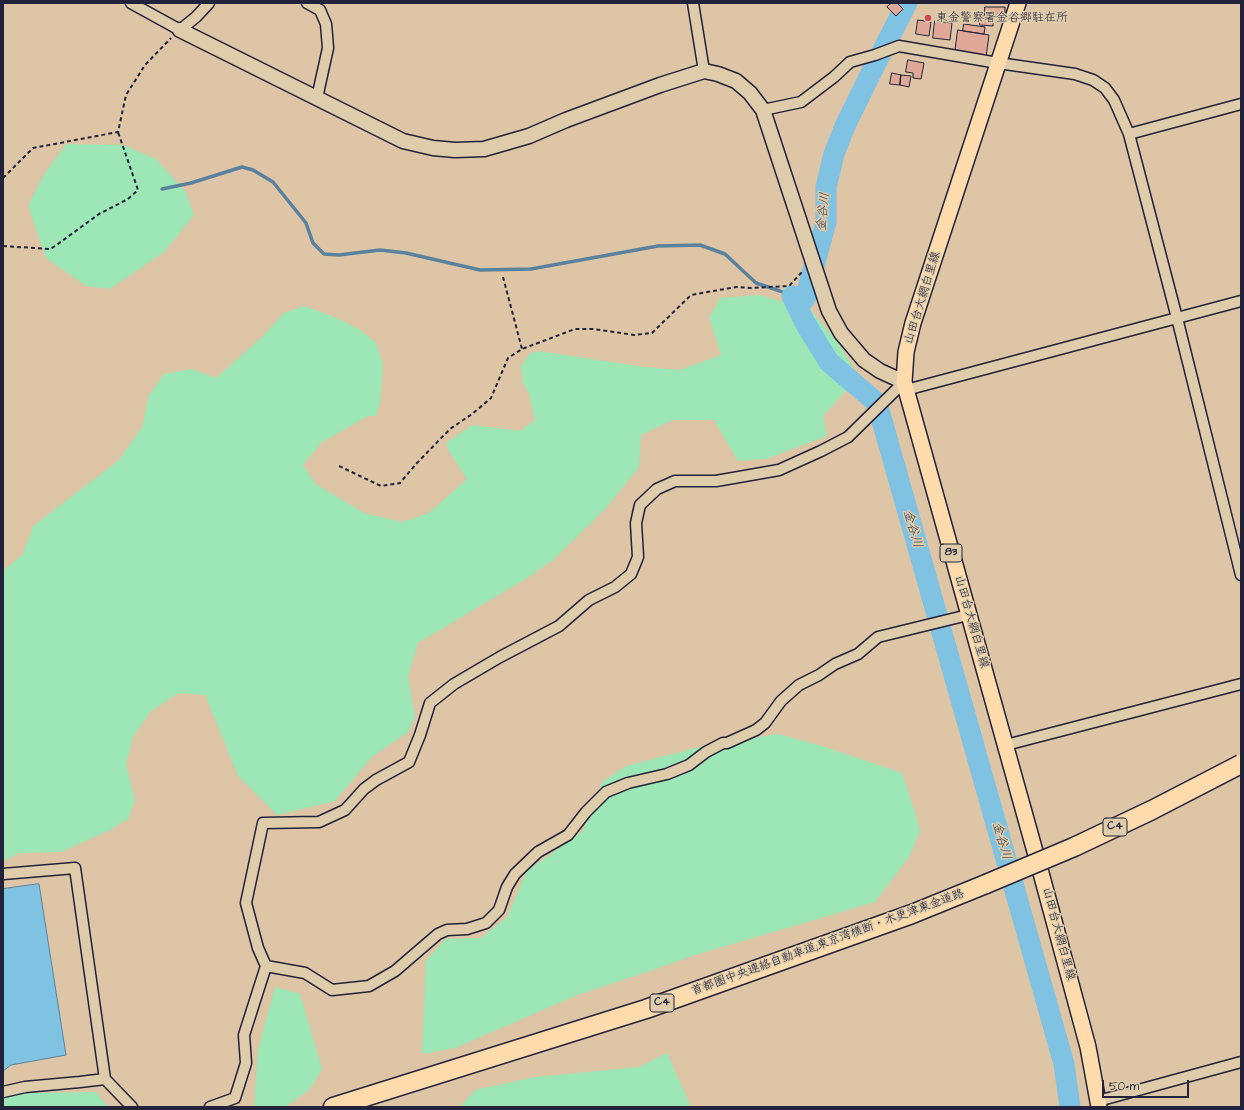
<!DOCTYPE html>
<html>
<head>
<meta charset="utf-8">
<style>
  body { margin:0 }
  #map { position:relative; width:1244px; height:1110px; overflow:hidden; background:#dec5a6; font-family:"Architects Daughter",sans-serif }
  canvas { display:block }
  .frame { position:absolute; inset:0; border:4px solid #22223b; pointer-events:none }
  .scale { position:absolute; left:1102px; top:1080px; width:87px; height:18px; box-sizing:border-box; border:2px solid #22223b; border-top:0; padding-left:5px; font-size:12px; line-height:14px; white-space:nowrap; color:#22223b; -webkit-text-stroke:3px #deccaa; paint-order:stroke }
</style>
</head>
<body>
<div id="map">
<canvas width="1244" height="1110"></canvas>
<div class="frame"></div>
<div class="scale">50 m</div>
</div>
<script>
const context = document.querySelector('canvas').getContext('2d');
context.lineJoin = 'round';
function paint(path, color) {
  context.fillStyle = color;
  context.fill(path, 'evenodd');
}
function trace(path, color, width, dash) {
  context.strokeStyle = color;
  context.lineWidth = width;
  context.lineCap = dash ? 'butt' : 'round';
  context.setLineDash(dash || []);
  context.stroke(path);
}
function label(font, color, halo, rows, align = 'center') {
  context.font = font + ' "Architects Daughter","Klee One",sans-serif';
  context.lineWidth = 3;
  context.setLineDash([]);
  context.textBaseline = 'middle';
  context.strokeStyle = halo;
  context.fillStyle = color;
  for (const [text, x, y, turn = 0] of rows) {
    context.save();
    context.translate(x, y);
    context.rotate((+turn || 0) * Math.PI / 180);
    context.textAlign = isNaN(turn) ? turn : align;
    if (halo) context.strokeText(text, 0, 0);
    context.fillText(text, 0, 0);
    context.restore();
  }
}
const green = new Path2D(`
  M66,144L123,145L156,159L185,191L194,215L164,252L110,289L86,286L46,258L28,206L43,176Z
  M759,295L811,310L839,344L854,369L858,377L823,416L827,436L766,459L738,461L714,420H673L641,435L639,467L606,508L553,560L527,578L418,643L408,676L415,717L408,732L372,757L335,801L277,815L238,776L205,695L179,693L151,711L133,737L126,765L135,800L128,819L108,831L61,852L19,853L3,861V571L23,554L33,526L118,461L142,427L149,395L164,374L191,369L216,378L262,337L284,313L304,306L332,316L359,329L376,343L383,364L380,403L376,416H368L322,442L303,465L316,484L364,513L402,522L429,513L467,479L448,450L446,443L472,425L520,431L535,420L529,394L523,383L521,366L529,354L539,351L644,367L680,370L721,355L709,318L720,298Z
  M778,734L822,746L902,773L916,815L920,831L909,857L875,902L692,956L653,970L575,996L455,1048L422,1054L426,960L446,939L481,938L507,917L527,871L583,831L602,782L626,766L708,745Z
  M275,987L300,994L322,1069L310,1089L286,1107H254L258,1050Z
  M667,1053L691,1107H460L475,1090L535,1077L639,1067Z
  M10,1087L38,1093L96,1092L108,1107H3V1095Z`);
const water = new Path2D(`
  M39,884L66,1055L11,1065L3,1071V889Z`);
const stream = new Path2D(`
  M162,189L191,183L242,167L253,170L273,182L306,223L313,243L324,254L339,255L380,250L406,253L480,270L531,269L658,246L700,245L725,254L756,283L780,291L792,296`);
const river = new Path2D(`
  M792,296L805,323L829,362L877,403L1064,1064L1070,1107
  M792,296L805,299L826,222V187L834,154L845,126L871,73L907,3`);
const building = new Path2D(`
  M892,3H897L903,9L896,16L887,7Z
  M985,7H1005V16H985Z
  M980,16H993V26L980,25Z
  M918,20L931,22L929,36L916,34Z
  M935,21L952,23L950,40L933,38Z
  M964,24L985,27L984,34L963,31Z
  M958,30L989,35L986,57L955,53Z
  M908,60L924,63L921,79L913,78V73L906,72Z
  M892,73L901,75L900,85L890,84Z
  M901,75L911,76L909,87L900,85Z`);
const path = new Path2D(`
  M3,178L33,148L118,132L126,95L145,65L171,38
  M3,246L50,249L55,246L99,214L128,199L138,190L118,132
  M503,277L522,349
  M339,466L381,486L400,483L416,464L450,429L472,414L491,398L508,358L522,349L575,329H593L634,335L652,333L691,295L736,287L751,288L789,286L802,272`);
const street = new Path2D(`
  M131,3L180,30L196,17L209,3
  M307,3L320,10L326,24L328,48L317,98
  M693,3L704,71
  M763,110L801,102L834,77L850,62L875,55L899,46L998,63L1075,74L1093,80L1105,88L1114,100L1129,134L1177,318L1241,575
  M1129,134L1241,104
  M906,390L1241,301
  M1006,745L1241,684
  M3,874L75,868L105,1079L132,1107
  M266,966L305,973L332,990L369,986L395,971L438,934L447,930L467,929L486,923L499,910L507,887L515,874L538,852L568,835L586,812L606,792L628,783L667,774L689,765L706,752L723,743H727L756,730L765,723L781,701L799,685L819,675L835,664L858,654L878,637L968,615
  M3,1092L25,1087L80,1082L105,1079
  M1098,1101L1241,1062
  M210,1107L235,1098L246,1063L244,1035L266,966L258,948L246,903L263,823L319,822L345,810L364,789L376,780L409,762L420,735L430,703L454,684L500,657L559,626L589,600L615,587L631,574L638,557L636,523L640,505L657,489L675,481H716L779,470L821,451L848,437L904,382`);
const secondary = new Path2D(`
  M180,30L403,141L433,148L455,150L484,149L529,136L566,120L660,85L704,71L718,74L736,81L750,93L763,110L829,311L841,333L864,360L880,371L904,382`);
const primary = new Path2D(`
  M1018,3L913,323L906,352L904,382L1041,873L1088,1047L1099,1107`);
const highway = new Path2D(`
  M333,1107L646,1009L912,914L986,884`);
const highwayBridge = new Path2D(`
  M986,884L1074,847L1152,810L1241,764`);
const markers = [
  [928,18,4,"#d1495b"]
];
const shields = [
  [951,553,22],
  [1115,827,24],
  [662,1003,24]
];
const shieldNames = [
  ["83",951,553],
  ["C4",1115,827],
  ["C4",662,1003]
];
const poiNames = [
  ["東金警察署金谷郷駐在所",936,18]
];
const streetNames = [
  ["山田台大網白里線",923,298,-73],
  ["山田台大網白里線",971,622,74],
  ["山田台大網白里線",1058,934,75],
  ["首都圏中央連絡自動車道;東京湾横断・木更津東金道路",828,943,-20]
];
const waterNames = [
  ["金谷川",824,212,-84],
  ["金谷川",912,529,74],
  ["金谷川",1001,841,74]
];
paint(green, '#9de6b5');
paint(water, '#80c2e1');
trace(water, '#5a829f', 1);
trace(stream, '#5a829f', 3.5);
trace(river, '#80c2e1', 21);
paint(building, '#dfa897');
trace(building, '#22223b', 1);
trace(street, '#22223b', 13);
trace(secondary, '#22223b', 17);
trace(primary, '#22223b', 18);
trace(highway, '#22223b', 21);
trace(path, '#22223b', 2, [4, 3]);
trace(street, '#deccaa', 10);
trace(secondary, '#deccaa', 14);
trace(primary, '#fedbac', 15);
trace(highway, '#fedbac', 18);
trace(highwayBridge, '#22223b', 21, []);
trace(highwayBridge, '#fedbac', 18);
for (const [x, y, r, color] of markers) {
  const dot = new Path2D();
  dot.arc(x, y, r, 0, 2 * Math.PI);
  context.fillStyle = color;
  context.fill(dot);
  trace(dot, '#deccaa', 1.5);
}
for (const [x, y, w] of shields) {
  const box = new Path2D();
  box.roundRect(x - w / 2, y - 9, w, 18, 3);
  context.fillStyle = '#deccaa';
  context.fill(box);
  trace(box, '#22223b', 1);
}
label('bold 11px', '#22223b', null, shieldNames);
label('12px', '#22223b', '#deccaa', poiNames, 'left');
label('12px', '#22223b', '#deccaa', streetNames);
label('italic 13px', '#303a54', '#deccaa', waterNames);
</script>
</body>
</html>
